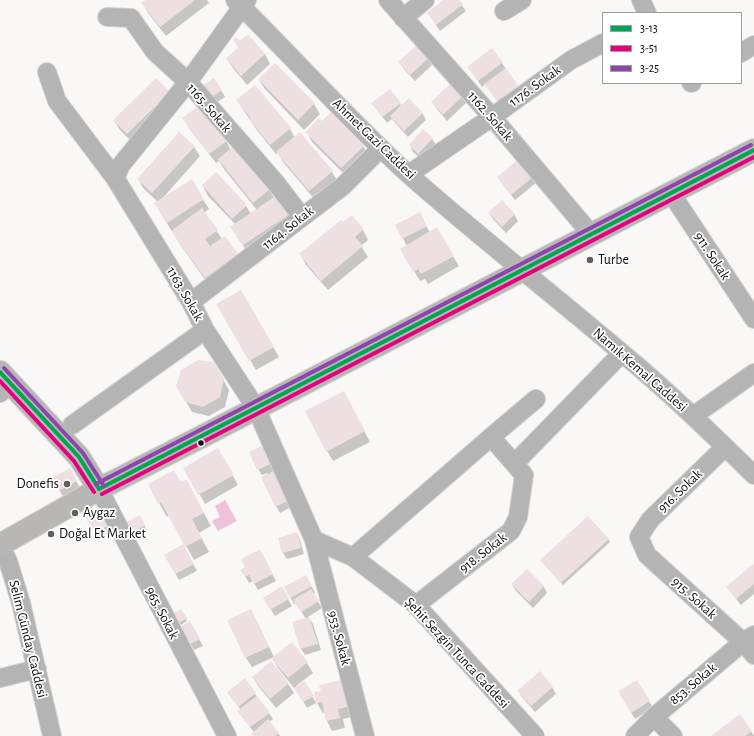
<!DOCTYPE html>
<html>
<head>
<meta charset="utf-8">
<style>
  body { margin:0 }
  #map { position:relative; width:754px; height:736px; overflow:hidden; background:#faf8f7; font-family:"Alegreya Sans",sans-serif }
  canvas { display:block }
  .legend { position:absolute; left:602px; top:12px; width:140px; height:72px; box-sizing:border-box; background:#fff; border:1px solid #9e9e9e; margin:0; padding:5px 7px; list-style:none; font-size:12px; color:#0d0c0c }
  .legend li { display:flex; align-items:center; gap:8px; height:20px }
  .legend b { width:20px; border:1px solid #9e9e9e }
</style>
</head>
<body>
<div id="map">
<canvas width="754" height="736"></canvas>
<ul class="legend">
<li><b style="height:5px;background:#00a651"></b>3-13</li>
<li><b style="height:5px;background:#e5007d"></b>3-51</li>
<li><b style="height:5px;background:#8e44ad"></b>3-25</li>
</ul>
</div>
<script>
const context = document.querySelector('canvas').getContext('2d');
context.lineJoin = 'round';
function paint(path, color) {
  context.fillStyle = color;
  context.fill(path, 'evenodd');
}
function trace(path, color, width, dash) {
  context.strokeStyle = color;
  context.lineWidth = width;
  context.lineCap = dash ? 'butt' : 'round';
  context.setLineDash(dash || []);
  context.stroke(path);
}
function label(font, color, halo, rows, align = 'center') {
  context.font = font + ' "Alegreya Sans",sans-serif';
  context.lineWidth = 3.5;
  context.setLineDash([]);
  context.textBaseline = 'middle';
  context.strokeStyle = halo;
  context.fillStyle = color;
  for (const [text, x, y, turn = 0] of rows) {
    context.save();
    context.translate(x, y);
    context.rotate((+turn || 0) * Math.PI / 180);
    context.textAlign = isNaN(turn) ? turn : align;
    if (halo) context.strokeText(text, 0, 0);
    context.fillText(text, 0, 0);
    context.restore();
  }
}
const water = new Path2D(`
  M225,500L237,521L218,531L212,521L220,517L215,506Z`);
const shadow = new Path2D(`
  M147,0H207L209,3L166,36L148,13L143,4Z
  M445,0H458L466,11L440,31L428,13Z
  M248,35L265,54L270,64L247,85L233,68L227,59L239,48L234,40L240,42Z
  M428,59L432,65L415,81L403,68L400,62Z
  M502,63L521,92L501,107L486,84L482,87L468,67Z
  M275,64L314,104L320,114L304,130L265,89L259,80Z
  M205,86L221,90L225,97L216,103Z
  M169,92L133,143L120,130L114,120Z
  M464,96L467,102L447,121L436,108L432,102Z
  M409,99L423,114L426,120L408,137L392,119L387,123L373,104L400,103L401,106Z
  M237,100L290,129L295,138L300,133L332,172L338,182L316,201L283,162L278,153L276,154L256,129Z
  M184,118L226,141L231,150L269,189L274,198L289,214L294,224L249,254L237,237L236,225L208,196L203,186L216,173L246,206L251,214L257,210L224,169L219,161L216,163L189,128Z
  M322,123L363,146L369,156L347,177L312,142L307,132Z
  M432,139L436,145L422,160L413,152L410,145Z
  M194,147L200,156L161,200L191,181L209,209L204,213L222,239L225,237L245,268L213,291L180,244L161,214L158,202L144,189L138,179Z
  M533,176L537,182L515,200L498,178Z
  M489,213L514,214L518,221L506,233L493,219Z
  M423,220L430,233L437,229L459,266L428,284L425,279L420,281L401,249L407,246L396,226Z
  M363,230L368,240L361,246L368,257L328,290L306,265L301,255Z
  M241,291L279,357L256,370L218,305Z
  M214,363L229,390L225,407L209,416L192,412L177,386Z
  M349,402L370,442L333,461L327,451Z
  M270,443L293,506L280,513L276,506L267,473L262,475L258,469Z
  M218,449L238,485L205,504L185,468Z
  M70,469L80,488L63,497L53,478Z
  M180,482L194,495L211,526L199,533L209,552L194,560L169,515L167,517L149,485Z
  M139,516L148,532L135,540L126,524Z
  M111,524L114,529L98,538L95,532Z
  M297,533L300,540L304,554L287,559L283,553L279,538Z
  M608,539L610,542L563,585L543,563Z
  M183,546L197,571L179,580L165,555Z
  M259,550L276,581L258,590L253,581L249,583L242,570L246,568Z
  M754,567V594L741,605L727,588Z
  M527,570L544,587L547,593L533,608L516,591L512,585Z
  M310,583L315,593L313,594L322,608L308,617L313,624L321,650L305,655L301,649L293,623L306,619L296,603L294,604L285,587Z
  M281,588L292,606L275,616L264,598Z
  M181,610L187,621L181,625L175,614Z
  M256,620L274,657L292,643L307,663L313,673L296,686V687L305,683L316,703L307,708L295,687L294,688L278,668L272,658L252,667L246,658Z
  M190,623L203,646L194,650L181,627Z
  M253,678L288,684L294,693L276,708L259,687Z
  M245,680L269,713L273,719L269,722L280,736H253L254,732L242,717L241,710L232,698Z
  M341,681L347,691L352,717L343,719L345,728L332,731L327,721L325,712L323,713L317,703L322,691Z
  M637,681L653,708L635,719L619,692Z
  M552,687L556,694L535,712L522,697L518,691Z
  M751,731L754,736H713Z`);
const building = new Path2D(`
  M146,0H195L160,27L141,3Z
  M443,0H459L463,4L436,25L427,13Z
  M248,34L265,54L241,76L226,58L239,47L233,40L236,37L240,41Z
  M417,45L429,58L410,75L398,62Z
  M492,48L503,62L478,81L467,67Z
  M275,63L315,103L298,120L258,79Z
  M506,68L522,91L510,100L506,95L497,101L484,84Z
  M156,78L170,92L127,134L113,120Z
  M214,78L222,90L212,97L203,85Z
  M452,82L464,95L443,115L431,102Z
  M255,85L291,128L270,145L249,119L251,118L236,100Z
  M390,89L401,103L382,117L371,103Z
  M409,98L423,113L404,131L390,116Z
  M200,105L227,141L209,154L182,118Z
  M331,112L364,146L341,168L305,132L319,118L322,121Z
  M423,129L433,138L418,154L409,145Z
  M179,132L195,146L152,193L137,179Z
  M300,132L333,171L309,191L276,152Z
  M235,145L270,189L253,203L218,159Z
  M520,158L534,176L511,195L497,177Z
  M216,172L247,205L232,219L202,185Z
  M192,179L204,199L167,223L154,203Z
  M277,195L290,214L243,245L230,227Z
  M502,200L515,214L502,227L488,212Z
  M202,208L218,230L205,239L210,246L225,236L238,254L205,278L171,231Z
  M420,212L427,226L402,239L395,225Z
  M352,215L364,229L355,237L363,246L321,281L299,254L341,220L343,222Z
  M437,227L454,256L421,274L418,269L413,272L400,249Z
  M241,290L274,347L249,361L216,304Z
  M198,360L214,362L224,379L220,397L203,407L185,402L176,386L181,370Z
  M344,391L365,431L326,452L305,411Z
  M270,442L279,460L257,470L249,452Z
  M218,448L234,475L198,495L183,468Z
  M70,468L77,481L59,491L51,478Z
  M174,470L180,481L187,480L204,513L192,519L202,538L185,547L161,502L158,504L148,484Z
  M276,470L290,500L275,507L261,477Z
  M103,507L111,523L94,532L86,517Z
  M140,515L145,525L131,534L125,523Z
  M588,516L609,539L561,583L540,560Z
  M297,532L301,548L282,553L278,538Z
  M183,544L194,564L175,574L164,555Z
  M260,549L273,574L254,584L249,575L245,577L240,570L245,567L241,559Z
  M753,564L754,565V584L736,599L726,587Z
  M527,569L544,586L529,602L511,584Z
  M306,575L312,586L290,598L284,587Z
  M282,586L289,599L270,610L263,598Z
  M311,589L319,601L301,612L293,600Z
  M181,609L187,618L179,623L174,613Z
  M251,609L269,647L245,658L227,620Z
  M309,617L318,644L300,649L292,622Z
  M190,621L200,639L190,644L180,627Z
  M292,642L308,662L288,678L271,658Z
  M271,661L289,683L270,699L252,677Z
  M540,671L553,687L531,706L517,691Z
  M245,678L256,693L238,707L227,692Z
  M341,680L347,707L338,709L340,718L326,721L322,702L316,703L314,692L321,691L319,685Z
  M637,680L650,701L631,713L618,691Z
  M305,681L314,696L303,702L294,688Z
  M257,696L270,713L250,727L237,711Z
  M740,714L752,731L745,736H711Z
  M268,719L279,733L275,736H253L251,734Z`);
const minor = new Path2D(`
  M235,0C293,57 347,118 407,173C477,235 550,292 622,353C668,391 711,433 754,475
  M388,0L492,117L591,234
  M641,0L647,13
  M504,11L522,0
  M107,17L131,18L155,52L188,82L276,183L302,217
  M403,18L425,0
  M741,53L754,45
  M47,72L57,101L115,178L191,302L205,330L256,408L314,540L353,557L416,605L535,736
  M691,83H692
  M409,174L492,117L571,60L603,43
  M115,178L121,165L188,82L247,0
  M671,193L754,319
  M191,302L343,186L381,148
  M0,393L11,384
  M693,416L754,373
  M72,425L205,330
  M725,447L650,520L639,537L647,555L743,642L754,655
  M515,463L622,353
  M99,489L227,736
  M314,540L365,736
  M0,544L8,561L21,603L52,736
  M353,557L491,437L536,399
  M416,605L511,531L518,517L524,475L491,437
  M0,678L37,669
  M654,717L673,736
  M635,736L654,717L743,642L754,635`);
const major = new Path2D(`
  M0,372L79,457L99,489
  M0,545L99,489L199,438L754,150`);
const bus1 = new Path2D(`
  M0,372L79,457L99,489
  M99,489L754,150`);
const bus2 = new Path2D(`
  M0,381L74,461L94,492
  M102,494L754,157`);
const bus3 = new Path2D(`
  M4,368L83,453L104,486
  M96,484L751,145`);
const markers = [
  [590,260,4,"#605f5e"],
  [201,443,3.5,"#0d0c0c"],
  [67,484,4,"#605f5e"],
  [75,513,4,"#605f5e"],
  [51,534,4,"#605f5e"]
];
const streetNames = [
  ["1176. Sokak",535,86,-36],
  ["1165. Sokak",209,108,49],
  ["1162. Sokak",490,116,49],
  ["Ahmet Gazi Caddesi",374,139,44],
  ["1164. Sokak",288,228,-38],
  ["911. Sokak",712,256,57],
  ["1163. Sokak",185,294,60],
  ["Namık Kemal Caddesi",640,370,41],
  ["916. Sokak",680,491,-44],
  ["918. Sokak",483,553,-38],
  ["915. Sokak",694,598,42],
  ["965. Sokak",162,613,63],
  ["953. Sokak",339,638,75],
  ["Selim Günday Caddesi",28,639,76],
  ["Şehit Sezgin Tunca Caddesi",457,653,47],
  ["853. Sokak",693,684,-40]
];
const poiNames = [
  ["Turbe",598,260],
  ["Donefis",59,484,"right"],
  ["Aygaz",83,513],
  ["Doğal Et Market",59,534]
];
paint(water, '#eec2d8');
paint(shadow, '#0003');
paint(building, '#eedfe2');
trace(minor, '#d3d2d2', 20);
trace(major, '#d3d2d2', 24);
trace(minor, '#b4b4b4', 18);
trace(major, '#b8b7b6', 22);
trace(bus1, '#00a651', 4);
trace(bus2, '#e5007d', 4);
trace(bus3, '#8e44ad', 4);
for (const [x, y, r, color] of markers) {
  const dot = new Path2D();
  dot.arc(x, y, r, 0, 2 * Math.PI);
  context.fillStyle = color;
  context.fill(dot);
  trace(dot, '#fff', 1.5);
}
label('14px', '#0d0c0c', '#fff', streetNames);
label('14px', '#0d0c0c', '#fff', poiNames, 'left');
</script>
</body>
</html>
